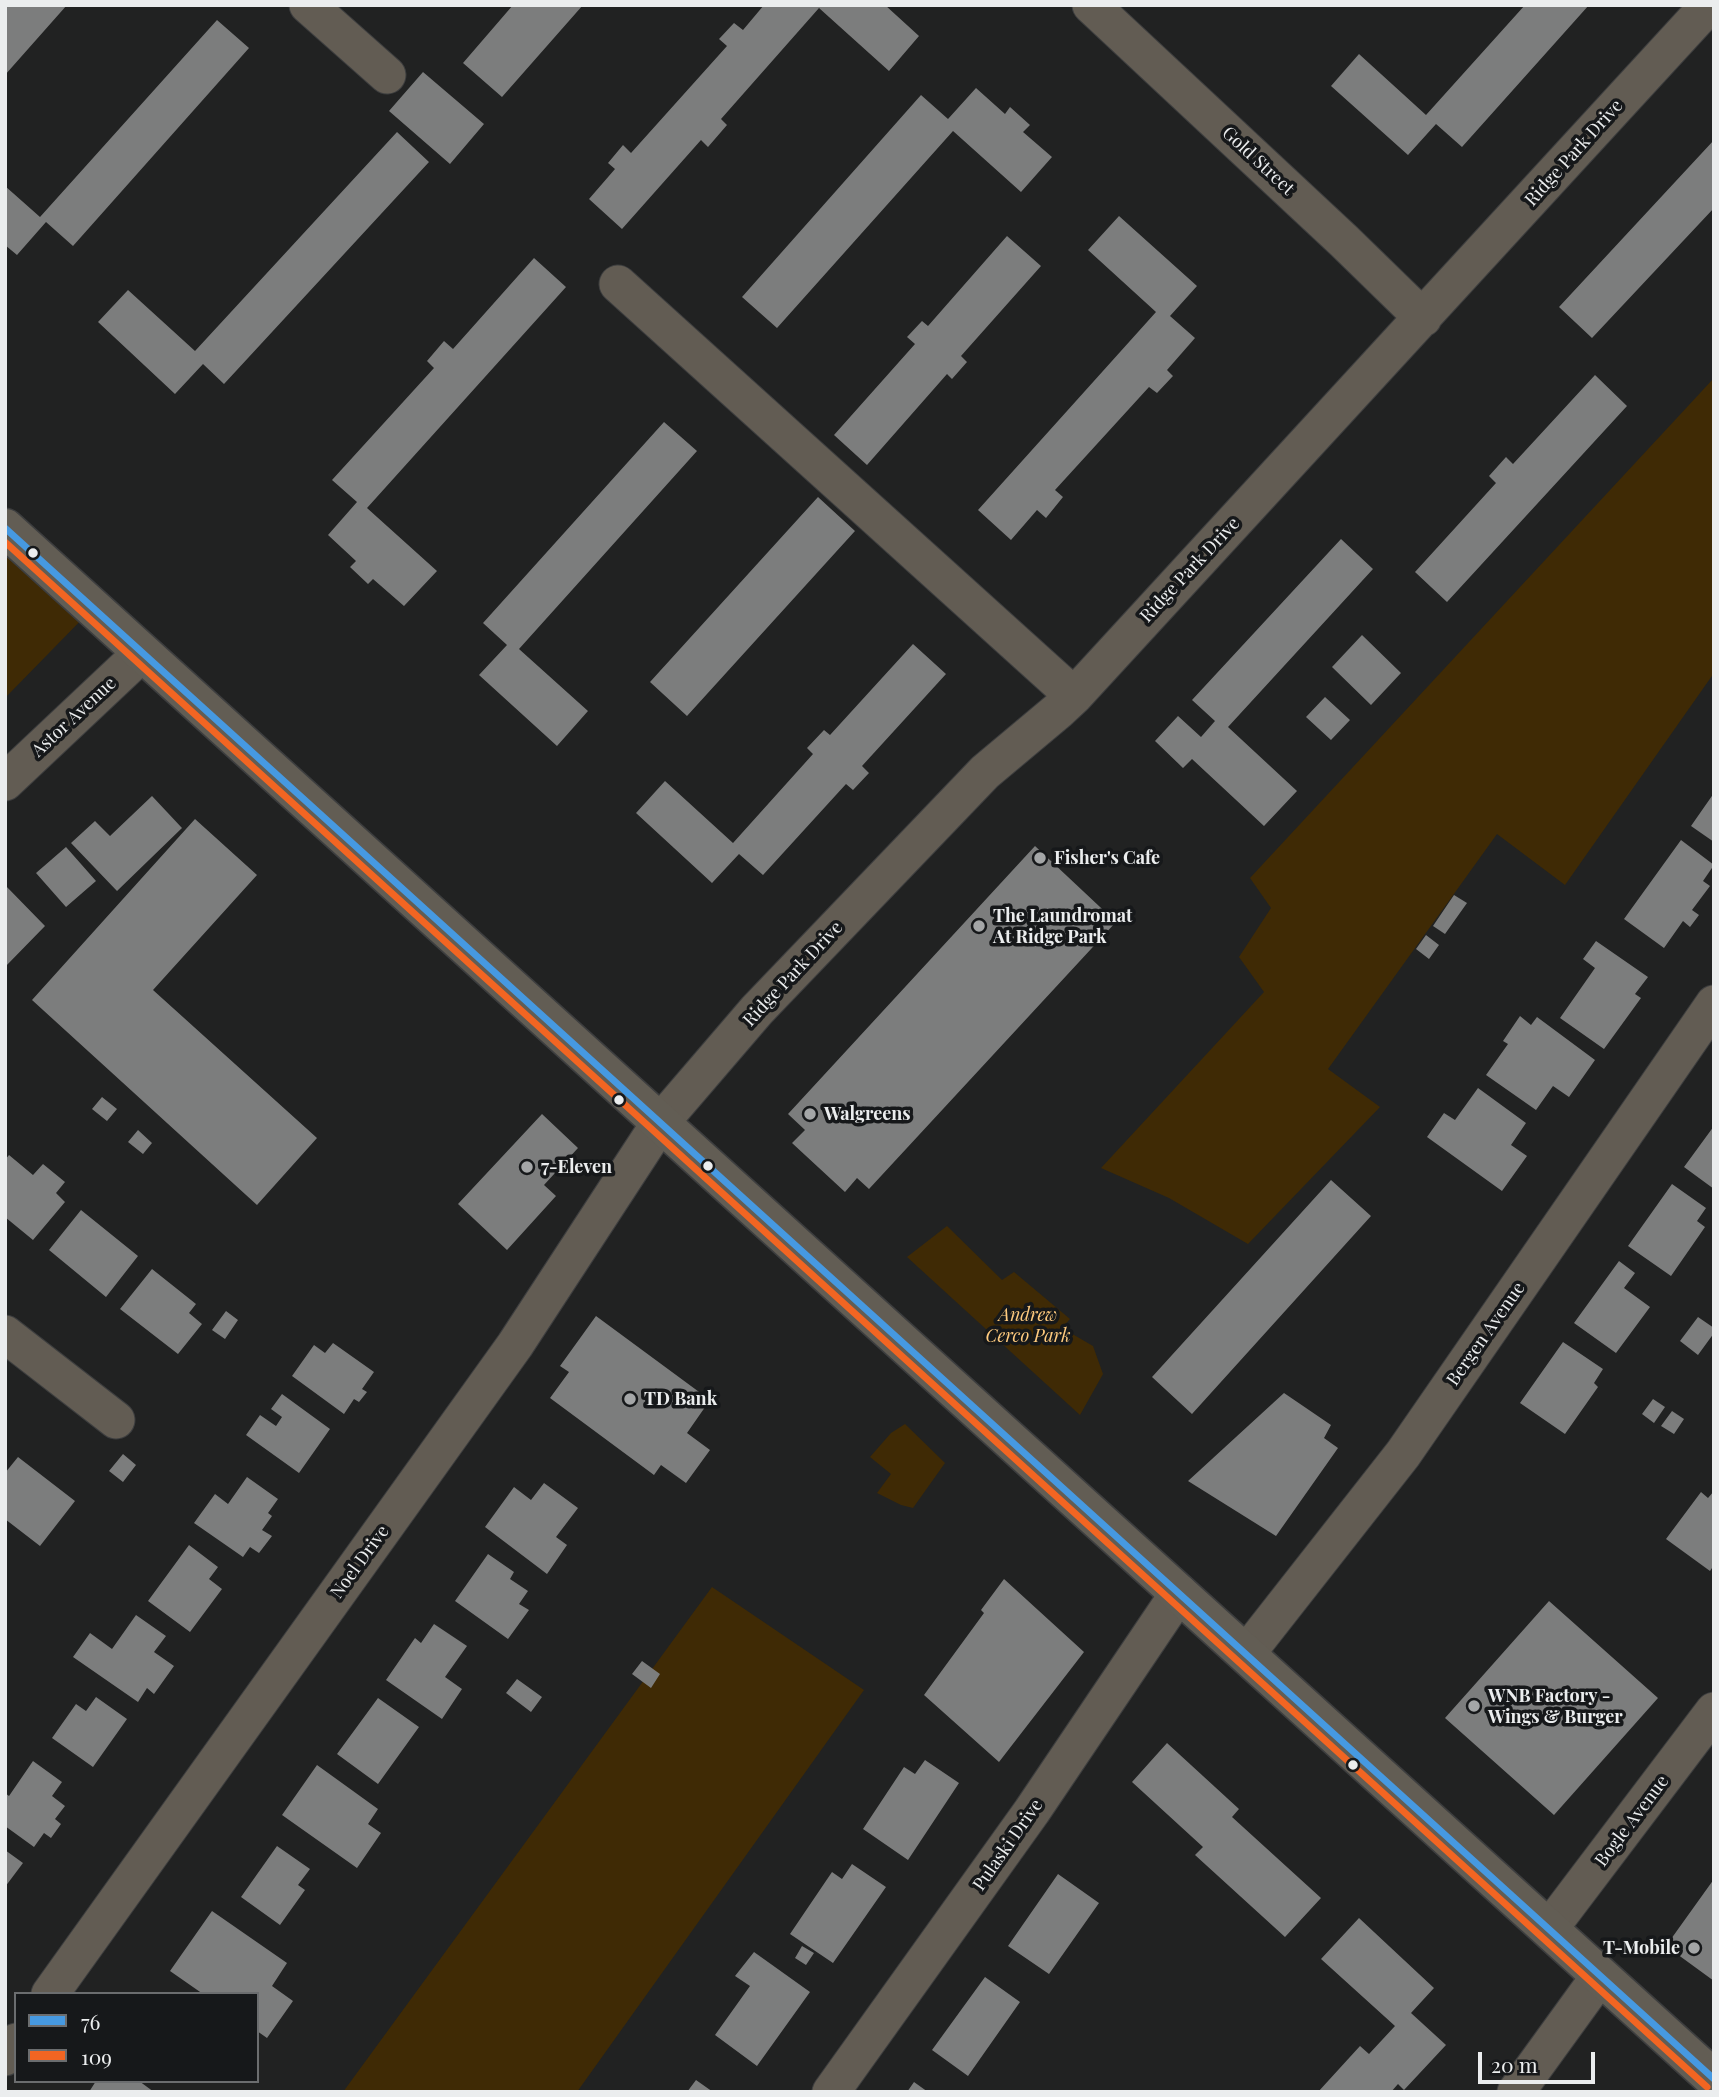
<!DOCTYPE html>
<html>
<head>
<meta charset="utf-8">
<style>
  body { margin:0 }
  #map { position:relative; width:1719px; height:2097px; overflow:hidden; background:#212222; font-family:"Playfair Display",serif }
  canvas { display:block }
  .frame { position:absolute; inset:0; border:7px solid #ebedee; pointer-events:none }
  .legend { position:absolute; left:14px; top:1992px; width:245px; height:91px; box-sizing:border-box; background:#16181a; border:2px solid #6b6d6f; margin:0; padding:9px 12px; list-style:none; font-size:21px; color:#ebedee }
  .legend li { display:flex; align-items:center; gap:14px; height:35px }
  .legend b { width:35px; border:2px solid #6b6d6f }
  .scale { position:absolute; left:1478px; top:2052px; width:117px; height:32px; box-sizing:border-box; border:4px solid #ebedee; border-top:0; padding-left:9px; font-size:21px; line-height:24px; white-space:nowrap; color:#ebedee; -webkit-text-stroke:5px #16181a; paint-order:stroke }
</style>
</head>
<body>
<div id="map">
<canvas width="1719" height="2097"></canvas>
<div class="frame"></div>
<ul class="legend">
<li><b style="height:9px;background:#4699e1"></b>76</li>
<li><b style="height:9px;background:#f26522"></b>109</li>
</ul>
<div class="scale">20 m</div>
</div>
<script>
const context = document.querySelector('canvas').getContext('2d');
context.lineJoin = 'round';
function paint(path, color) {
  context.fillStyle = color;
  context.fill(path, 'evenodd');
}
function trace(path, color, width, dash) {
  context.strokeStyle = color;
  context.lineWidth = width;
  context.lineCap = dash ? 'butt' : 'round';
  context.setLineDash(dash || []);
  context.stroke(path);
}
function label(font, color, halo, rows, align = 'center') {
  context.font = font + ' "Playfair Display",serif';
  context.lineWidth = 7;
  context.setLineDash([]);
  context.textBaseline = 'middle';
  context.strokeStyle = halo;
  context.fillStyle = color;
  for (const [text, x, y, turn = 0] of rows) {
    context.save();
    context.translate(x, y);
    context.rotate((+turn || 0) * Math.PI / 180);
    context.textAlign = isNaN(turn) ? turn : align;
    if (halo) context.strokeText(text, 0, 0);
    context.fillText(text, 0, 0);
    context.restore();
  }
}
const green = new Path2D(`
  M1714,378V673L1565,885L1497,834L1328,1069L1380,1107L1248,1244L1169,1198L1101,1168L1264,992L1239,957L1271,908L1250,878Z
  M5,528L93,608L5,698Z
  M947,1226L1002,1280L1014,1272L1070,1319L1062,1328L1093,1346L1103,1374L1080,1415L907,1257Z
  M905,1424L945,1463L913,1508L901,1505L877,1493L891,1474L870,1457L891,1433Z
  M712,1587L864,1690L577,2092H343Z`);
const building = new Path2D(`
  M5,5H67L5,75Z
  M513,5H583L502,97L463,63Z
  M764,5H885L919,36L889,71L819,8L721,119L727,125L708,147L701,140L622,229L589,199L615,169L608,163L623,145L631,153L727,46L719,39L734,23L743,30Z
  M1525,5H1589L1462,147L1436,124L1408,155L1331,86L1359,54L1426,115Z
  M217,20L249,48L73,246L46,222L17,255L5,245V186L40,217Z
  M423,72L484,124L450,164L389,111Z
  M976,88L1005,114L1010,107L1030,125L1023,132L1052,157L1021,192L953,131L777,328L742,297L921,95L948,119Z
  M397,132L429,162L224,384L203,364L175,394L98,322L128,290L195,351Z
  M1714,140V208L1592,338L1559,307Z
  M1119,216L1197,286L1170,316L1195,338L1167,370L1173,376L1157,393L1149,387L1055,490L1063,497L1046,518L1037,510L1011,540L978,510L1156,312L1088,250Z
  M1007,236L1041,266L961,356L967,362L952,379L947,374L867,465L834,435L915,344L907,337L922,321L928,326Z
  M534,258L566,287L367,508L437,571L404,606L373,579L368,584L350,567L356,561L328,535L357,502L332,480L434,368L427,361L444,341L453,349Z
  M1595,375L1627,406L1447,602L1415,572L1496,483L1489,476L1506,457L1513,464Z
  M664,422L697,451L519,649L588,711L557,746L479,675L507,645L483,623Z
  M818,497L855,531L687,716L650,682Z
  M1341,539L1373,569L1228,727L1297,791L1264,826L1192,759L1183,768L1155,741L1178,716L1201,737L1215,721L1192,700Z
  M1362,635L1401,673L1371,705L1332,667Z
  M913,644L946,674L862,766L869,773L853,790L846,784L763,875L739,854L712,883L636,813L665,781L733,843L813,754L807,748L824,730L830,735Z
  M1325,697L1350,720L1331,740L1306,717Z
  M1714,793V842L1691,826Z
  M152,796L182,828L117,891L71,843L95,821L110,836Z
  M195,819L257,875L153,990L317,1138L257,1205L32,1000Z
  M1681,840L1714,865L1703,881L1710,886L1692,910L1699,915L1690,927L1683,921L1664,948L1624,919Z
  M1035,846L1116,922L869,1189L857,1178L845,1192L792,1143L805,1130L788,1114Z
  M66,847L96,881L66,907L36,873Z
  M5,885L45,926L5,967Z
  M1454,895L1467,903L1445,934L1433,926Z
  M1426,935L1439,945L1429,959L1416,949Z
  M1596,941L1648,977L1635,994L1641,998L1604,1049L1560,1018L1595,968L1583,959Z
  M1520,1016L1531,1025L1537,1017L1595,1060L1569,1097L1553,1086L1536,1110L1486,1075L1508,1044L1503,1041Z
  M1478,1088L1526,1123L1511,1145L1527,1156L1502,1191L1427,1137L1444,1113L1455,1120Z
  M102,1097L117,1109L107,1121L92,1109Z
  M542,1114L578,1148L544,1185L556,1196L507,1250L458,1204Z
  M1714,1126V1189L1684,1167Z
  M138,1130L152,1143L143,1154L128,1142Z
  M9,1155L33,1175L43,1164L65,1182L56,1193L65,1202L33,1240L5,1217V1160Z
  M1331,1180L1371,1216L1192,1414L1152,1377Z
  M1672,1184L1706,1208L1697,1221L1705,1227L1671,1276L1628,1246Z
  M81,1210L138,1256L106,1297L49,1250Z
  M1619,1261L1635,1273L1624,1288L1650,1307L1616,1353L1574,1323Z
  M152,1269L196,1304L189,1313L202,1324L178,1354L120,1309Z
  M226,1311L238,1320L225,1339L212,1330Z
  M596,1316L710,1400L687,1433L710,1450L686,1483L661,1465L654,1475L550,1398L569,1372L560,1366Z
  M1698,1317L1714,1328V1333L1698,1355L1680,1341Z
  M1563,1342L1603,1369L1594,1383L1598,1387L1565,1434L1520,1403Z
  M333,1343L374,1372L362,1389L367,1392L359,1402L354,1399L344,1414L292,1376L314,1345L325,1353Z
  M1284,1393L1331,1425L1324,1438L1338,1448L1276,1536L1188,1481Z
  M282,1394L330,1429L299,1473L246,1435L260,1415L276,1426L282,1417L271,1409Z
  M1653,1399L1665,1407L1654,1423L1642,1414Z
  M1672,1411L1684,1419L1674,1434L1661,1426Z
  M123,1454L136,1465L123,1482L109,1471Z
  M18,1457L75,1501L40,1546L5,1519V1473Z
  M247,1477L278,1499L268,1513L272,1516L262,1530L272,1536L259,1553L250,1547L243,1557L194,1523L215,1494L228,1504Z
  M544,1483L578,1508L556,1537L567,1545L547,1574L485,1527L514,1487L531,1500Z
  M1714,1491V1565L1710,1571L1666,1539L1701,1492L1708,1498Z
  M189,1545L218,1567L209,1579L222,1589L190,1632L148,1601Z
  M488,1554L514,1572L510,1579L528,1591L519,1604L529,1610L508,1639L455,1601Z
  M1004,1579L1084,1652L999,1762L924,1695L984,1613L981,1610Z
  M1549,1601L1658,1698L1554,1815L1445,1718Z
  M136,1615L166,1636L154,1652L174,1666L154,1694L147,1688L138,1702L73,1657L90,1633L112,1649Z
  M434,1624L467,1646L445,1677L462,1689L442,1719L386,1680L415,1638L421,1643Z
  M642,1661L660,1674L651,1688L632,1674Z
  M517,1679L542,1697L531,1712L506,1693Z
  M96,1697L127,1719L93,1767L52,1738L76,1704L86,1711Z
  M378,1698L419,1727L378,1784L337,1754Z
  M1167,1743L1239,1809L1232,1817L1321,1898L1285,1937L1195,1855L1203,1847L1132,1782Z
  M925,1760L959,1783L908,1860L863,1829L904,1767L915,1774Z
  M33,1761L62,1782L52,1796L65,1806L55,1819L61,1824L51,1838L44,1833L34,1847L5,1826V1793L9,1796Z
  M317,1765L378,1809L368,1824L381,1833L357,1868L282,1815Z
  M277,1846L310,1869L298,1885L305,1890L280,1925L241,1897Z
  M5,1850L23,1863L5,1887Z
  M852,1864L886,1887L833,1963L790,1934L832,1872L842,1879Z
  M1058,1874L1099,1903L1049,1974L1008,1946Z
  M1714,1879V1981L1666,1946Z
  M212,1911L287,1963L272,1986L293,2001L267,2038L257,2031V1994H203L170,1971Z
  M1359,1918L1434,1988L1411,2013L1446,2045L1404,2090L1398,2084L1391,2092H1318L1360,2046L1369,2054L1395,2026L1321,1959Z
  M802,1946L814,1953L806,1965L795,1958Z
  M754,1952L810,1992L757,2066L715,2035L750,1986L735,1976Z
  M985,1977L1020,2002L968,2076L932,2050Z
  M696,2080L713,2092H687Z
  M96,2081H139L154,2092H89Z
  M914,2082L928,2092H907Z`);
const minor = new Path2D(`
  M308,5L387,75
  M1091,5L1344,241L1423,318
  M618,284L1074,696
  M5,782L142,653
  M5,1334L116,1420
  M1246,1654L1403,1454L1714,1004
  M1549,1929L1714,1711
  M50,1994L515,1345L660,1123L757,1010L985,772L1059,710L1074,696L1709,5
  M5,2057L16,2042
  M831,2092L1032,1811L1179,1593
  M1516,2092L1600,1976`);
const primary = new Path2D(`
  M5,528L1714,2079`);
const bus1 = new Path2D(`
  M5,528L1714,2079`);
const bus2 = new Path2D(`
  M5,542L1707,2087`);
const markers = [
  [33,553,6,"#ebedee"],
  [1040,858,7,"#a4a6a7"],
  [979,926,7,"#a4a6a7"],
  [619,1100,6,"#ebedee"],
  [810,1114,7,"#a4a6a7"],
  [708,1166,6,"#ebedee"],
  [527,1167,7,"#a4a6a7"],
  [630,1399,7,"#a4a6a7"],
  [1474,1706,7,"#a4a6a7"],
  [1353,1765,6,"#ebedee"],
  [1694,1948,7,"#a4a6a7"]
];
const streetNames = [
  ["Ridge Park Drive",1574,153,-48],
  ["Gold Street",1258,161,43],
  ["Ridge Park Drive",1190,570,-47],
  ["Astor Avenue",74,717,-43],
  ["Ridge Park Drive",793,974,-47],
  ["Bergen Avenue",1486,1334,-55],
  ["Noel Drive",360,1562,-54],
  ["Bogle Avenue",1632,1821,-53],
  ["Pulaski Drive",1008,1845,-55]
];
const poiNames = [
  ["Fisher's Cafe",1054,858],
  ["The Laundromat",993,916],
  ["At Ridge Park",993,937],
  ["Walgreens",824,1114],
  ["7-Eleven",541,1167],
  ["TD Bank",644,1399],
  ["WNB Factory -",1488,1696],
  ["Wings & Burger",1488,1717],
  ["T-Mobile",1680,1948,"right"]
];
const parkNames = [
  ["Andrew",1028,1315],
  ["Cerco Park",1028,1336]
];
paint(green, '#3f2a05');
paint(building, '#7c7d7d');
trace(minor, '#3d3e3f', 39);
trace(primary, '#3d3e3f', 41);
trace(minor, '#625c53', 37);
trace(primary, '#625d54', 38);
trace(bus1, '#4699e1', 7);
trace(bus2, '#f26522', 7);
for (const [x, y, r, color] of markers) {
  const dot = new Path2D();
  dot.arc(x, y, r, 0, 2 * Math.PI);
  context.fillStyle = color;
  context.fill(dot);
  trace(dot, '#16181a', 2.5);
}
label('18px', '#ebedee', '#16181a', streetNames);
label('bold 18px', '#ebedee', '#16181a', poiNames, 'left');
label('italic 18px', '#ffcb7f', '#16181a', parkNames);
</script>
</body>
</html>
